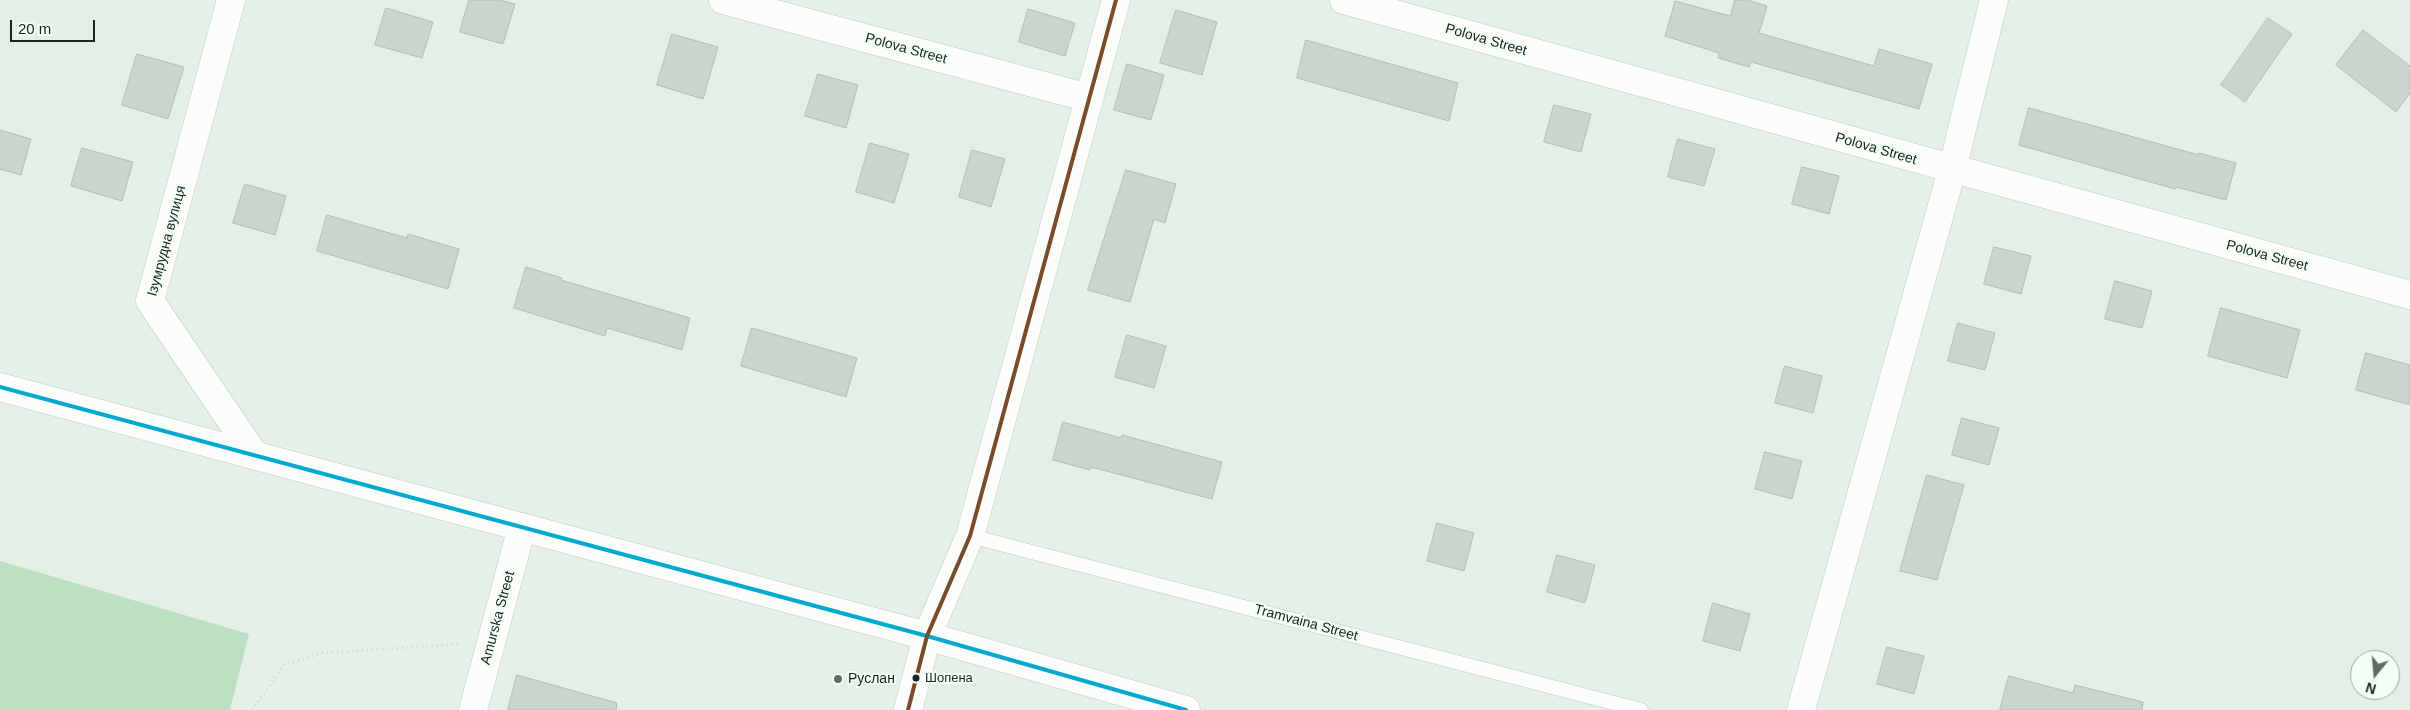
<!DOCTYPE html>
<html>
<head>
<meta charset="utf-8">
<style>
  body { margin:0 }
  #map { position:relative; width:2410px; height:710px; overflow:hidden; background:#e4efe6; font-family:Arial,sans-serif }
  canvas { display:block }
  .north { position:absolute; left:2350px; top:650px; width:50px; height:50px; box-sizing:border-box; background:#f2fff4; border:1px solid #9ca79e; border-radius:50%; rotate:197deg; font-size:14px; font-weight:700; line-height:20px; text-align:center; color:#1c241d }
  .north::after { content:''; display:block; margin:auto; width:18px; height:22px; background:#626b63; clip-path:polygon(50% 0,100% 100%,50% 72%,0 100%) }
  .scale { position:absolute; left:10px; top:20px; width:85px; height:22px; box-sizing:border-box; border:2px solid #1c241d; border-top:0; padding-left:6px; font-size:15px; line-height:18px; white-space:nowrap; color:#1c241d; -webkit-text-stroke:4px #f2fff4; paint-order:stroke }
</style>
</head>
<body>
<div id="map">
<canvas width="2410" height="710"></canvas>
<div class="north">N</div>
<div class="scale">20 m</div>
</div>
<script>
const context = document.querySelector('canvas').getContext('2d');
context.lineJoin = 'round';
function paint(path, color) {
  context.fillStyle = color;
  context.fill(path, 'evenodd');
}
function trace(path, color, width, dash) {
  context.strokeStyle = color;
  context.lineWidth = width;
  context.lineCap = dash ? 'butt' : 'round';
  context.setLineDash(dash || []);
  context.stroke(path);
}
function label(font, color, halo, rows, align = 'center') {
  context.font = font + ' Arial,sans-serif';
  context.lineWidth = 4;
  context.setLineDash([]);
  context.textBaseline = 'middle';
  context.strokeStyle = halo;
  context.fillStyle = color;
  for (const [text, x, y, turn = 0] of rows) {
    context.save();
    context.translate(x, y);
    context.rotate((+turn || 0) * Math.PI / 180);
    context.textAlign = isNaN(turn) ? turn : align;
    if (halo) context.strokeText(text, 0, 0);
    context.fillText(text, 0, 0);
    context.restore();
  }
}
const green = new Path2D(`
  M0,561L249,634L230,710H0Z`);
const building = new Path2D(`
  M469,0H500L515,4L503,44L460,32Z
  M1735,0H1747L1767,6L1759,33L1874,66L1879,49L1932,64L1919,109L1751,62L1749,67L1718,58L1719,53L1665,36L1675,1L1730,16Z
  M386,8L433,22L422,58L375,45Z
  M1028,9L1075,23L1065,56L1019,42Z
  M1176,10L1217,22L1202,75L1160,63Z
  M2268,18L2292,34L2245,102L2221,85Z
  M2363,30L2410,66V93L2396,112L2336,65Z
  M672,34L718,47L703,99L657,85Z
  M1306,40L1458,83L1449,121L1297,78Z
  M137,54L184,67L168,119L122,105Z
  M1127,64L1164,75L1151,120L1114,110Z
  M818,74L858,85L846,128L805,116Z
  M1554,105L1591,114L1581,152L1544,142Z
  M2029,108L2199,155V153L2236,163L2226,200L2176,187L2175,189L2019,145Z
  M0,130L31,139L21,175L0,169Z
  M1678,139L1715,149L1704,186L1668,177Z
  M870,143L909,154L894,203L856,192Z
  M82,148L133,162L122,201L71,186Z
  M972,150L1005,159L991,207L959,197Z
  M1802,167L1839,176L1829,214L1792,204Z
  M1126,170L1176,184L1165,223L1154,219L1130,302L1088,290Z
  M245,184L286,196L275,235L233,223Z
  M327,215L407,238L408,234L459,249L448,289L317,251Z
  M1994,247L2031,256L2021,294L1984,284Z
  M526,267L562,278L561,280L690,318L682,350L607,328L605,336L514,308Z
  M2115,281L2152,291L2142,328L2105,319Z
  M2221,308L2300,330L2287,378L2208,356Z
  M1958,323L1995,333L1985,370L1948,361Z
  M752,328L857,358L846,397L741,366Z
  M1127,335L1166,346L1154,388L1115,377Z
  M2366,353L2410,365V405L2356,390Z
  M1785,366L1822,376L1813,413L1775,403Z
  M1962,418L1999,428L1989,465L1952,455Z
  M1063,422L1121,438L1122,435L1222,462L1212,499L1091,467L1090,470L1053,460Z
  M1765,452L1802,461L1792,499L1755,489Z
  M1927,475L1964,485L1937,580L1900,571Z
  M1437,523L1474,533L1464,571L1427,561Z
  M1557,555L1595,565L1585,603L1547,592Z
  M1713,603L1750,614L1740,651L1703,641Z
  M1887,647L1924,656L1914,694L1877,684Z
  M517,675L617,703L616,710H508Z
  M2009,676L2073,693L2075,685L2143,702L2142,710H2000Z`);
const path = new Path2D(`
  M252,710L284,665L322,653L461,644`);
const service = new Path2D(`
  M970,536L1641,710`);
const minor = new Path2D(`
  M231,0L150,301L255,456
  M723,0L1089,98
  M1116,0L970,536L927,636L1186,710
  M1344,0L2410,295
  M473,710L522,527
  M1801,710L1952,170L1994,0`);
const tertiary = new Path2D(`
  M0,387L927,636L908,710`);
const bus1 = new Path2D(`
  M0,387L927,636L1186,710`);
const bus2 = new Path2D(`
  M908,710L927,636L970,536L1116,0`);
const markers = [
  [916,678,4.5,"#1c241d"],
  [838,679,5,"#626b63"]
];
const busNames = [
  ["Шопена",925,678]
];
const streetNames = [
  ["Polova Street",1486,40,16],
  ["Polova Street",906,49,15],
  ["Polova Street",1876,149,16],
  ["Ізумрудна вулиця",167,241,-75],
  ["Polova Street",2267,256,15],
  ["Amurska Street",498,618,-75],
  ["Tramvaina Street",1306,623,15]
];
const poiNames = [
  ["Руслан",848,679]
];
paint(green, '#bce1c2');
paint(building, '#ccd5cd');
trace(building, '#b6bfb7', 1);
trace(service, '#c1cac2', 15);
trace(minor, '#c1cac2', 29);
trace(tertiary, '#c1cac2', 29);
trace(path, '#d3d6d3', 3, [1, 4]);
trace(service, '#fbfdfb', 14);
trace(minor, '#fbfdfb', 28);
trace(tertiary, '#fbfdfb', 28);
trace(bus1, '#00a9ce', 4);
trace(bus2, '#7a4b2a', 4);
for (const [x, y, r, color] of markers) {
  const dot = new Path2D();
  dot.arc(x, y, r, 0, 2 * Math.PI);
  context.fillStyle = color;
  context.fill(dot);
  trace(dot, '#f2fff4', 2);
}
label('13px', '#1c241d', '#f2fff4', busNames, 'left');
label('14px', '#1c241d', '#f2fff4', streetNames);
label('14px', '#1c241d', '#f2fff4', poiNames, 'left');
</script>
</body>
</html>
